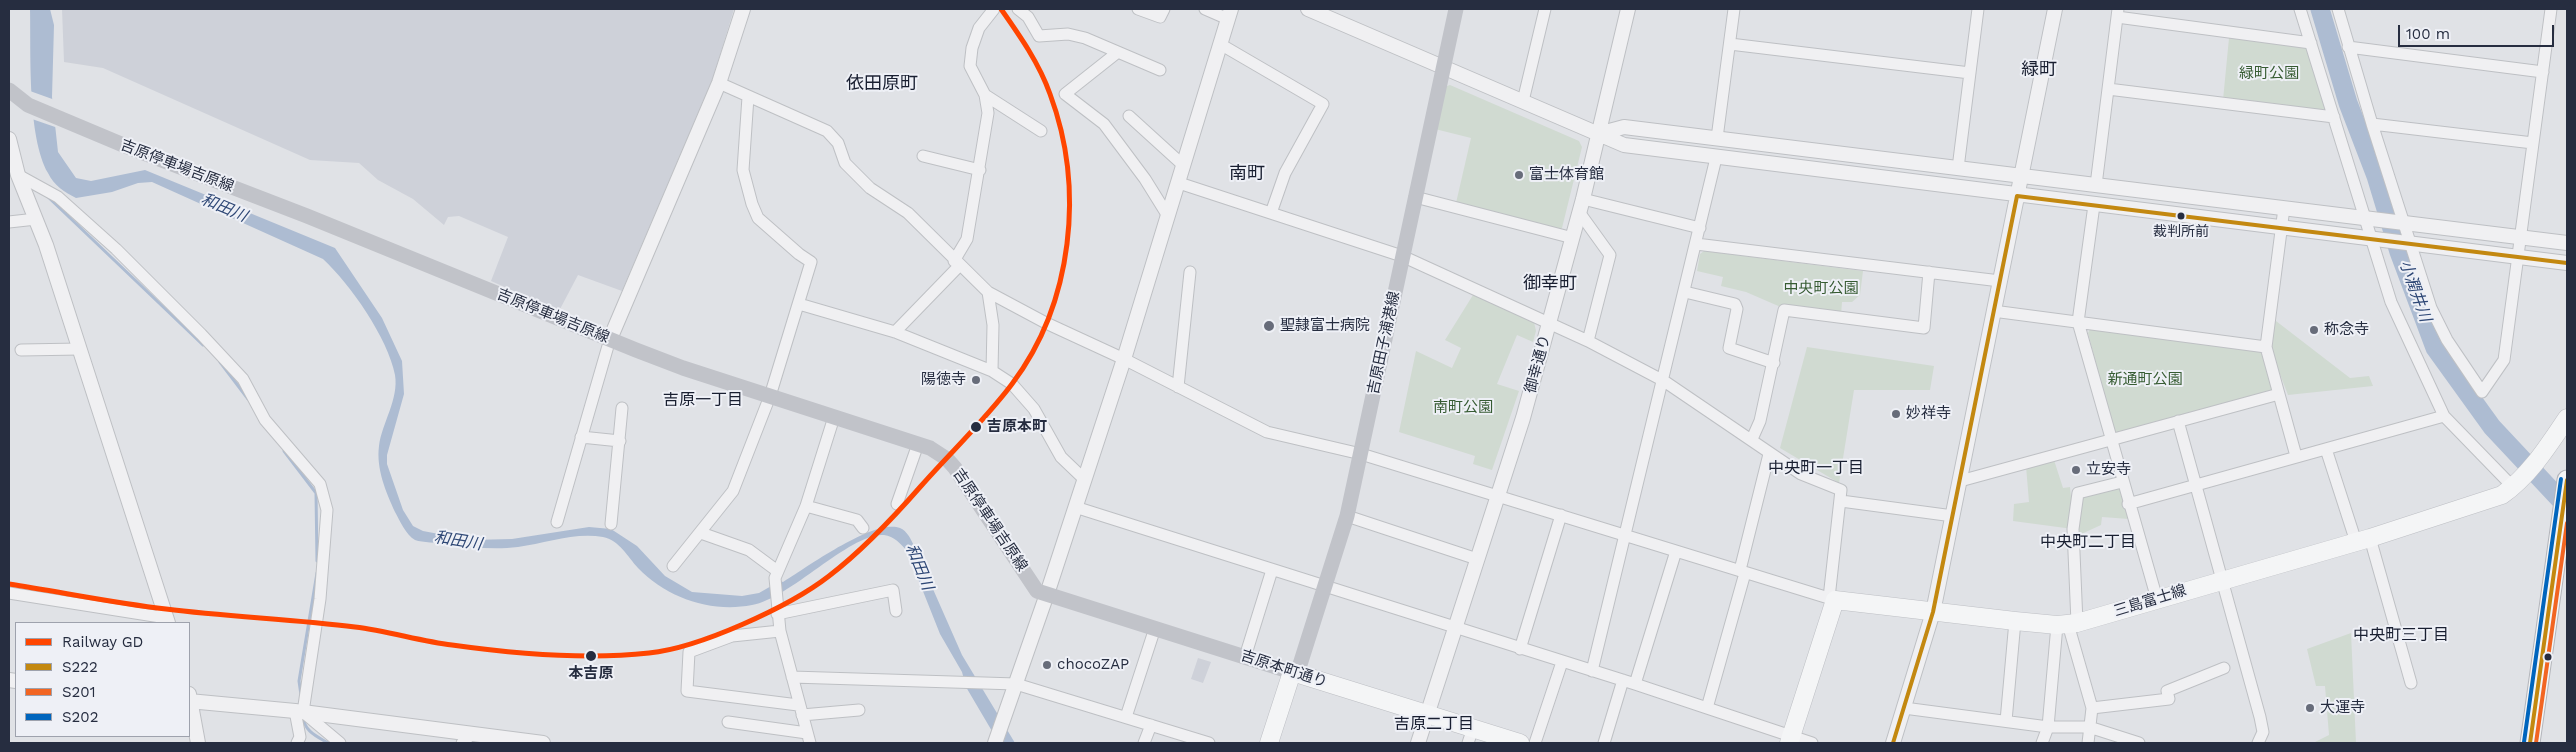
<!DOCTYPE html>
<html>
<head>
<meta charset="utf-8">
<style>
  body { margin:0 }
  #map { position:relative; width:2576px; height:752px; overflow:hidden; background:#e0e2e6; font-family:"Work Sans",sans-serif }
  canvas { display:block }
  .frame { position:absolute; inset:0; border:10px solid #262d40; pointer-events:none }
  .legend { position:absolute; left:15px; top:622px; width:175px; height:115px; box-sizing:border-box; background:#eef0f6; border:1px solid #9ea2ad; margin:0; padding:6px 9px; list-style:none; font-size:15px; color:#262d40 }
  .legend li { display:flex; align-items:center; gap:10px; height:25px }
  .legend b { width:25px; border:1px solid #9ea2ad }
  .scale { position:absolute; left:2398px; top:25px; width:156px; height:22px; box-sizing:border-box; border:2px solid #262d40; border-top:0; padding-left:6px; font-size:15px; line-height:18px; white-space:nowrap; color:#262d40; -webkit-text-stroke:4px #eef0f6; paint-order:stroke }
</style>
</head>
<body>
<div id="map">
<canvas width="2576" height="752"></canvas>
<div class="frame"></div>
<ul class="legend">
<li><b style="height:6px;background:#ff4500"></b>Railway GD</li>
<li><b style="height:6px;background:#c38810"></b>S222</li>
<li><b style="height:6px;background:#f26522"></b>S201</li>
<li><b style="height:6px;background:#0065bd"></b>S202</li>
</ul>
<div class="scale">100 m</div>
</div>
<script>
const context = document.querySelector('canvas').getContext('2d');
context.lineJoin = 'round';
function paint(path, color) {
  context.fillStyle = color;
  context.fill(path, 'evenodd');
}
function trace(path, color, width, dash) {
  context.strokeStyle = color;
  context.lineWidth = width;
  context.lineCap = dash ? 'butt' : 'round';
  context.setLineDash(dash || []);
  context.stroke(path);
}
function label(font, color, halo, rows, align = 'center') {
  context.font = font + ' "Work Sans","Noto Sans JP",sans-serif';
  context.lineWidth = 4;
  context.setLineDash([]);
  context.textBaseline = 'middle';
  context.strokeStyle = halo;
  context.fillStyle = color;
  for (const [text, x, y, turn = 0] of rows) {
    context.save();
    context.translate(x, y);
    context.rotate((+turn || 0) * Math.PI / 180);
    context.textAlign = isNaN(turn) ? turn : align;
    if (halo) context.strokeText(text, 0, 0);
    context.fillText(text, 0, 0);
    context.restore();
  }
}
const built = new Path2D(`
  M62,9H734L713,78L622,291L578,275L559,311L491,281L508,237L459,216L448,217L444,225L413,199L378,180L359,163L310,160L103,68L64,62Z
  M1198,658L1211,662L1203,683L1191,679Z`);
const green = new Path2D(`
  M2229,38L2304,47L2308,50L2325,108L2321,112L2223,100Z
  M1450,85L1579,141L1582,147L1562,228L1559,230L1456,203L1471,138L1435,129L1444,87Z
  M1704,251L1863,271L1860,295L1852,302H1842L1841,315L1783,308L1746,292L1721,286L1723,277L1697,271L1700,254Z
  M1473,295L1534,322L1536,331L1533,342L1517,335L1497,384L1519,391L1492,470L1473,464L1475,456L1399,432L1416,351L1452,368L1461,348L1445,340Z
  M2276,321L2350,378L2369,376L2373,386L2288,395L2270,348L2272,324Z
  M2090,329L2261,352L2273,387L2271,391L2118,433L2113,430L2088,333Z
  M1807,347L1934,366L1930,390H1854L1839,483L1780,448Z
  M2054,460L2063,488L2070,487L2071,497L2120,485L2129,519L2102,517L2101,525L2077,536L2073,529L2013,521L2014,504L2029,502L2026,466Z
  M2351,633L2356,743H2313L2329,735L2325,686H2316L2307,649Z`);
const water = new Path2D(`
  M30,9H50L54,25L52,97L58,152L76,178L91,181L145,170L335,248L382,318L402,361L404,394L387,455V464L403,510L413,526L423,531L471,540L512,539L589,527L611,529L637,546L665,576L692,592L742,596L759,593L780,581L783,582C806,568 874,518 900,528C907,531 911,539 914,546L962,655L1015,743H999L966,687L962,672L940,634L907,551C901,544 894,536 884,535C851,532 791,598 752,605C711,613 667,598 638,568C628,557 619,540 603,537C575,532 546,543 518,547C493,550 470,547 445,544C437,542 423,543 415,540C406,535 400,521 395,512C386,492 376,469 379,446C382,423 399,399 395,375C388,338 350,284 323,259L152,182L138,183L112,192L76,198C65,192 54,186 48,173C27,136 31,52 30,9Z`);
const pier = new Path2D(`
  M30,91L55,100L58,128L32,119Z`);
const stream = new Path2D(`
  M46,195L203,345
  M220,362L248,399
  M284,451L316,493L317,561
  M301,695L299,681L317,573
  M303,716C304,731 316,736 328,743`);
const river = new Path2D(`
  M2320,9L2348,103L2376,176L2399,252L2435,348L2492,427L2567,507`);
const minor = new Path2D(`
  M1018,9L1028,17L1039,36L1068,34L1085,38L1160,70
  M1138,9L1160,17L1164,9
  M1205,9L1228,19
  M2300,9L2391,302L2444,416L2513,487
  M2338,9L2372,124L2431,308L2447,340L2482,392L2504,360L2551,9
  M2117,17L2311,43
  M1220,44L1323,104L1285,173L1271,213
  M1730,44L1970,73
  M2348,47L2543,72
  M1118,52L1065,94L1104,124L1145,179L1168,216
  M719,83L827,131L838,143L845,163L870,188L908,213L988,292L1046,323L1124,359L1267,432L1361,454L1835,600
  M2108,89L2334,117
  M985,95L1041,131
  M1523,101L1545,9
  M1129,116L1184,166
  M2372,124L2533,143
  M1717,138L1734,9
  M923,156L980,170
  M1958,168L1978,9
  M18,175L58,197L116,249L201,334L243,379L265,420L320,484L327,510L320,599L303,712L340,743
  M1179,183L1402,256L1588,341L1664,381L1801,474L1841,490L1829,598
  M2096,185L2118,9
  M1415,197L1573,238
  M1583,199L1700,228
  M2094,205L2078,322L2157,599
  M2284,208L2266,347L2296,456
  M1579,212L1610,255L1588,341
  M9,222L36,219
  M1696,244L2000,281
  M954,261L967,239L988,113L985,95L970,66L972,48L979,28L994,9
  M988,292L993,325L992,371
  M1685,292L1735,304L1737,309L1729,348L1774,363
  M799,304L895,332L992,371L1012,384L1034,409L1061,457L1084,479
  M1993,311L2266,347
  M895,332L960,265
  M21,350L80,349
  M1178,387L1190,272
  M2178,421L2260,717L2263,732L2258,743
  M581,437L620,441
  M1752,439L1760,421L1784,310L1924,328L1929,272
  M2326,449L2356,542
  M1960,481L2279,394
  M1841,501L1953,516
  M897,504L918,444
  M2128,504L2444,416
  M806,506L857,520L863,528
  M1075,507L1635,684L1812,743
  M1347,516L1477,559
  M557,522L610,339
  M611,524L622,408
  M701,533L749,550L776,570
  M2370,538L2411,683
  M673,566L733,491L770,396L811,262L799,254L758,218L752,204L743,170L748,97
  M1740,570L1769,454
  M9,593L167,618
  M777,614L893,590L896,611
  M2077,623L2073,529L2078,493L2122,482
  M2068,624L2092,708
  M780,631L732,636L689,652L687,691L798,705
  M1520,649L1561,515
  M1245,657L1272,570
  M1592,671L1716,158
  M792,677L1016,684L1209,743
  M1635,684L1676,551
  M1707,708L1745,573
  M1904,708L2048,727H2089L2139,743
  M295,711L300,737L297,743
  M802,715L859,710
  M1126,717L1155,628
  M2006,721L2015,621
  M728,722L807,733
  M462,743L472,734
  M810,743L780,631L775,578L806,506L834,417
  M1144,743L1151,725
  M1468,743L1473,728
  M1535,743L1562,662
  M1604,743L1623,680
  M2042,743L2048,727L2057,625
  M2088,743L2092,708L2169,699L2167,691L2224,668`);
const tertiary = new Path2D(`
  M1308,9L1624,145L2567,263
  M1598,134L1624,127L2567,243
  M9,139L18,175L46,245L168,623
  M610,339L719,83L743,9
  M9,680L16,681
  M189,694L198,743
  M189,701L295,711L543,743
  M995,743L1047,594L1124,359L1231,9
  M1418,743L1523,418L1583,199L1628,9
  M1893,743L1933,612L2055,9`);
const secondary = new Path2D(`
  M9,90L28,105L128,147L307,216L636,350L683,368L930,448L947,459L955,468L1037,591L1292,672
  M1297,674L1347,516L1456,9`);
const primary = new Path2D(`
  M1269,743L1292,672L1520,743
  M1789,743L1835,600L2015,621L2057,625L2077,623L2370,538L2502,495C2530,475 2548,446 2567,418`);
const trunk = new Path2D(`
  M2530,743L2567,480`);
const bus1 = new Path2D(`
  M1893,743L1933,612L2017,196L2567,263
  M2530,743L2567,480`);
const bus2 = new Path2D(`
  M2536,743L2567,523`);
const bus3 = new Path2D(`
  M2524,742L2561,479`);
const rail1 = new Path2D(`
  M9,584C61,592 114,603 166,609C229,617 293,619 355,627C388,631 420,641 452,645C516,654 585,660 649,653C699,648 789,607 829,576C863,550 893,518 921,486C951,452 985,420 1012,384C1073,303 1085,188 1050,94C1039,63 1020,36 1001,9`);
const markers = [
  [1519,175,5,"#676c7a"],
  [2181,216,4.5,"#262d40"],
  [1269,326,6,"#676c7a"],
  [2314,330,5,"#676c7a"],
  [976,380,5,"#676c7a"],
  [1896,414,5,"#676c7a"],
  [976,427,6,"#262d40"],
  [2076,470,5,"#676c7a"],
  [591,656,6,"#262d40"],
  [2548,657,4.5,"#262d40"],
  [1047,665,5,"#676c7a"],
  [2310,708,5,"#676c7a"]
];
const busNames = [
  ["裁判所前",2181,232]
];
const parkNames = [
  ["緑町公園",2269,74],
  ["中央町公園",1821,289],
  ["新通町公園",2145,380],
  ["南町公園",1463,408]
];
const streetNames = [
  ["吉原停車場吉原線",177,166,21],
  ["吉原停車場吉原線",553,316,22],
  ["吉原田子浦港線",1384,343,-78],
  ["御幸通り",1538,364,-75],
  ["吉原停車場吉原線",990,520,56],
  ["三島富士線",2150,601,-17],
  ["吉原本町通り",1284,669,18]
];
const poiNames = [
  ["富士体育館",1529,175],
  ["聖隷富士病院",1280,326],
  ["称念寺",2324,330],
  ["陽徳寺",966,380,"right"],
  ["妙祥寺",1906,414],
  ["立安寺",2086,470],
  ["chocoZAP",1057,665],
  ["大運寺",2320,708]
];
const stopNames = [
  ["吉原本町",987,427],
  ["本吉原",591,674,"center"]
];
const waterNames = [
  ["和田川",224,208,23],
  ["小潤井川",2415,291,70],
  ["和田川",458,541,9],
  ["和田川",919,567,68]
];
const neighbourhoodNames = [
  ["吉原一丁目",703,400],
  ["中央町一丁目",1816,468],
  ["中央町二丁目",2088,542],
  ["中央町三丁目",2401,635],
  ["吉原二丁目",1434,724]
];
const quarterNames = [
  ["緑町",2039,70],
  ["依田原町",882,84],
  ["南町",1247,174],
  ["御幸町",1550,284]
];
paint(built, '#ced1d9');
paint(green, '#d0dad1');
paint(water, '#adbcd2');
paint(pier, '#e0e2e6');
trace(stream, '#adbcd2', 3);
trace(river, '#adbcd2', 19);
trace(minor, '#bec0c4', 13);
trace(tertiary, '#bec0c4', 16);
trace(primary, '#bdbfc4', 19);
trace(trunk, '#b3b5bb', 21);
trace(minor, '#f0f0f2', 11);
trace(tertiary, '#f0f0f2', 14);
trace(secondary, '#c1c3c9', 15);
trace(primary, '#f4f5f6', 18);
trace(trunk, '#f4f5f6', 19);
trace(bus1, '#c38810', 4);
trace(bus2, '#f26522', 4);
trace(bus3, '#0065bd', 4);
trace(rail1, '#ff4500', 5);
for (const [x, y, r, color] of markers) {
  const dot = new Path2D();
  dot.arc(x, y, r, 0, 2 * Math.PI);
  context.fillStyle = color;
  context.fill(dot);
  trace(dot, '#eef0f6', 2);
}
label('14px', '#262d40', '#eef0f6', busNames);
label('15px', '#375c33', '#eef0f6', parkNames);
label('15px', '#262d40', '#eef0f6', streetNames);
label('15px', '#262d40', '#eef0f6', poiNames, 'left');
label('bold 15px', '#262d40', '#eef0f6', stopNames, 'left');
label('italic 16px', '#2f4876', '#eef0f6', waterNames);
label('16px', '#191f31', '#eef0f6', neighbourhoodNames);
label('18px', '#191f31', '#eef0f6', quarterNames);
</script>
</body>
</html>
